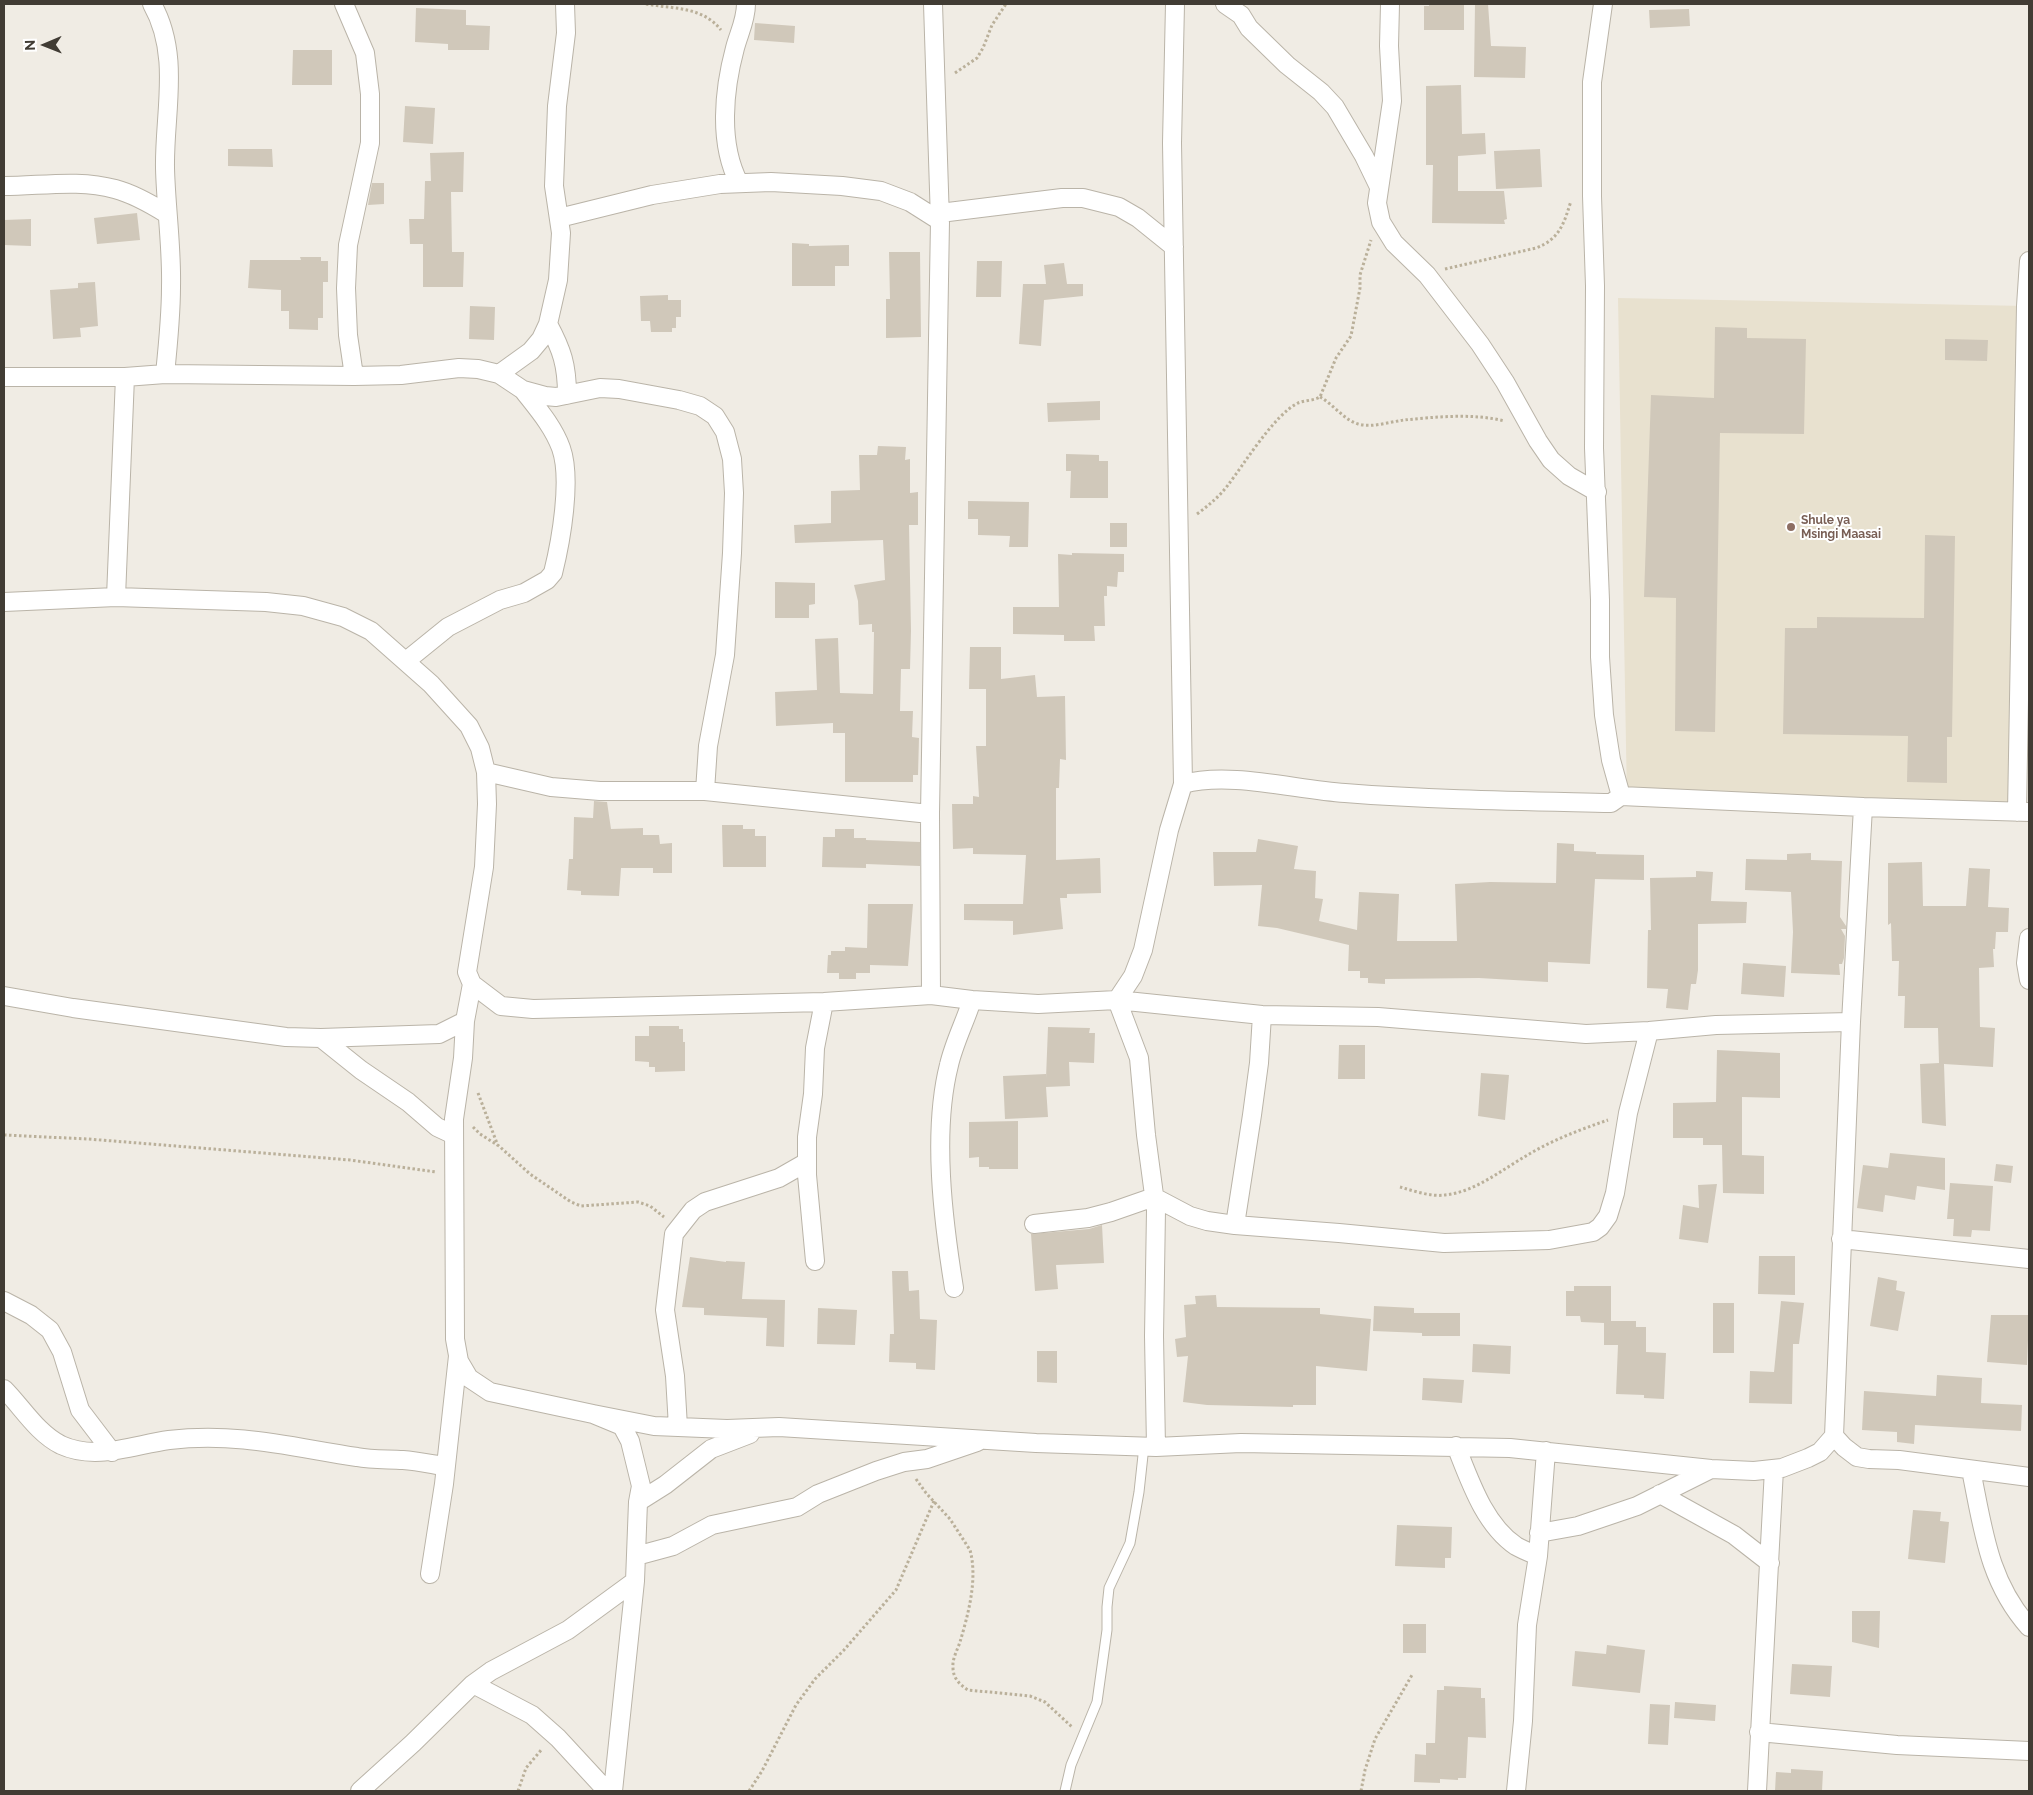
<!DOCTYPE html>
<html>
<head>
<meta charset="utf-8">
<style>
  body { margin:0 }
  #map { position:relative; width:2033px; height:1795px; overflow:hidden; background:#f0ece4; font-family:Raleway,sans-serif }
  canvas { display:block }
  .frame { position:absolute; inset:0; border:5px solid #413c34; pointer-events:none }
  .north { position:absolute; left:20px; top:20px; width:50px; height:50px; -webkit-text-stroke:4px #fff; paint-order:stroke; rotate:269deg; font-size:14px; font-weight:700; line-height:20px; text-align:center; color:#413c34 }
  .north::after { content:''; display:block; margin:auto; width:18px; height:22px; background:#413c34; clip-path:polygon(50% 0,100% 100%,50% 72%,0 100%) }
</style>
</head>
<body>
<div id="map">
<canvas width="2033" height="1795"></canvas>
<div class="frame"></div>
<div class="north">N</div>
</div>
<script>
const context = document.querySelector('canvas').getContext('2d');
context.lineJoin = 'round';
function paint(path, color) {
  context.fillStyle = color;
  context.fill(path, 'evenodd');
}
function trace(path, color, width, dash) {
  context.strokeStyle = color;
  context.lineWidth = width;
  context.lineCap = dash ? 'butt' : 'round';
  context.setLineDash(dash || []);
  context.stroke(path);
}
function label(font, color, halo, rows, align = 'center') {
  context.font = font + ' Raleway,sans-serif';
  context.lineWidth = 4;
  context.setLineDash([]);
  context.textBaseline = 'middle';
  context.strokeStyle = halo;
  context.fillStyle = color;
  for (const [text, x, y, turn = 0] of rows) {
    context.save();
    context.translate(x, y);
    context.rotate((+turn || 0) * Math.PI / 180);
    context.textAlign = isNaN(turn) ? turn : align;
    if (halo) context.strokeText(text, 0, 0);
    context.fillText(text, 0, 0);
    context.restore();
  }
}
const education = new Path2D(`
  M1618,298L2026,306L2017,812L1627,801Z`);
const building = new Path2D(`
  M1429,4H1464V30H1424V6H1429Z
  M1475,4H1488L1491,46L1526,47L1525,78L1474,77Z
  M416,8L466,10V25L490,26L489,50H448V44L415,42Z
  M1689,9L1690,26L1650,28L1649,10Z
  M755,23L795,26L794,43L754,40Z
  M293,50H332V85H292Z
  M1461,85L1462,134L1485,133L1486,154L1458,156V191H1504L1507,219L1504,220L1505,224L1432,223L1433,165H1426V86Z
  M405,106L435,108L433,144L403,142Z
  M228,149H272L273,167L228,166Z
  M1540,149L1542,187L1496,189L1494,151Z
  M464,152L463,192H451L452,252H464L463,287H423V244H410L409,219H424L425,181H431L430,153Z
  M372,183H384V204L368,205Z
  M137,213L140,240L97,244L94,218Z
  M31,219V246L4,245V220Z
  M792,243L809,244V246L849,245V266H835V286H792Z
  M889,252H920L921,337L886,338V299H890Z
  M300,257H321V261H328V282H323V318H318V330L289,329V311H281V290L248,288L250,260H301Z
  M977,261H1002L1001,297H976Z
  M1064,263L1067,284H1083V296L1044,300L1041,346L1019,344L1023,284H1046L1044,265Z
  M95,282L98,326L80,328L81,337L53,339L50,290L78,288V283Z
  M668,295V300H681V317H676V328H672V332H651L650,321H641L640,296Z
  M470,306L495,307L494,340L469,339Z
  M1715,327L1747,328V338L1806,339L1804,434L1720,433L1715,732L1675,731L1676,598L1644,597L1651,395L1714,398Z
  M1945,339L1988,340L1987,361L1945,360Z
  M1100,401V420L1048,422L1047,403Z
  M878,446L906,447L905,460L910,459V493L918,492V525H909L911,631L910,669H901L900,711H913L912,737L919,738L918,775H913V782H845V733H833V723L776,726L775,692L817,690L815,639L838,638L840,693L873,694L874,632H872V624L859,625L858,601L854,585L885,580L883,540L795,543L794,525L831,523V491L860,490L859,455H877Z
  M1066,454L1099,455V461H1108V498H1070L1071,471H1066Z
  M968,501L1029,502L1028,547H1009L1010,536L978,535V519H968Z
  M1110,523H1127V547H1110Z
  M1925,535L1955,536L1952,737H1947V783L1907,782L1908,736L1783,734L1785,628H1817V617L1924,618Z
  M1072,553L1124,554V572H1118L1117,587L1107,586V596H1104L1105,626H1094L1095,641H1064V635L1013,634V607H1059L1058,554L1072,555Z
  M775,582L815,583V604L809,605V618H775Z
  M970,647H1001V679L1035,675L1037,697L1065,696L1066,760L1060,759L1059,788H1056V860L1100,858L1101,893L1067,894V898H1060L1063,929L1013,935V921L964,920V904H1023L1026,855L973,854V848L953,849L952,804H973V796L979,797L976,746H986V689H969Z
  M594,801L607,802L611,829L643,828V835H659L660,844L672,843V873H653V868H621L619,896L581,895V891L567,890L569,859H573L574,817L593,818Z
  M722,825H743V829H755V836H766V867H723Z
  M835,829H854V838H866V840L920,842V866L866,864V868L822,867L823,837H835Z
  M1258,839L1298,846L1294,869L1316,871L1315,898L1323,899L1319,921L1357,930L1359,892L1399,894L1397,941H1457L1455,884L1490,882L1556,883L1557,843L1574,844V851L1596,852V854L1644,855V880L1595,879L1590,964L1548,962V982L1479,978L1385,979V984L1368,983V978H1360V971H1348L1349,945L1277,928L1258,926L1262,885L1214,886L1213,852H1256Z
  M1811,853V860L1842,861L1840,917L1846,926V929H1841L1845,936L1844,958L1842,964H1839L1840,975L1791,973L1793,932L1791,892L1745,890L1746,859L1787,860V854Z
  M1922,862L1923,906H1966L1969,868L1990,869L1988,907L2009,908L2008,932H1996L1995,949H1993L1994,967L1979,968L1980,1027L1995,1028L1993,1067L1944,1064L1946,1126L1922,1123L1920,1064L1939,1063L1938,1028H1904L1905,996H1898L1899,961H1892L1891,923L1888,925V863Z
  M1696,871L1713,872L1711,901L1747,902L1746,923L1698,924V970L1696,984H1691L1688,1010L1666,1008L1668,989L1647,988L1648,930H1651L1650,878L1696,877Z
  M868,904H913L908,966L870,965V973H856V979H839V973H827L828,955H831V951H845V947L867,948Z
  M1743,963L1786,966L1784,997L1741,994Z
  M649,1026H679V1029H683V1042H685V1071L655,1072V1067H649V1062L635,1061V1036H649Z
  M1048,1027L1090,1028L1089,1033H1095L1094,1063L1069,1062L1070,1086L1046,1087L1048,1117L1005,1119L1003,1076L1046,1074V1078Z
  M1339,1045H1365V1079H1338Z
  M1717,1050L1780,1053V1098L1742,1097V1155L1764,1156V1194L1723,1193L1722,1145H1703V1138H1673V1103L1716,1102Z
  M1481,1073L1509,1075L1505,1120L1478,1116Z
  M1018,1121V1169H989V1167H979V1157L969,1158V1122Z
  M1890,1153L1945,1158V1190L1917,1186L1915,1200L1885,1195L1883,1212L1857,1208L1863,1165L1888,1168Z
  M1996,1164L2013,1166L2011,1183L1994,1181Z
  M1950,1183L1993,1186L1990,1231L1972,1230L1971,1237L1953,1236L1954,1219H1947Z
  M1717,1184L1708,1243L1679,1239L1683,1205L1699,1208L1698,1185Z
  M1102,1225L1104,1263L1056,1265L1058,1289L1035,1291L1031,1234L1089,1229Z
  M1759,1256H1795V1295L1758,1294Z
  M690,1257L726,1262V1261L745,1262L742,1299L785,1300L784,1347L766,1346L767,1318L704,1315V1308L682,1307Z
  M892,1271H908L909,1291L919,1290L920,1319L937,1320L935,1370L916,1369V1363L889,1362L890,1334H894Z
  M1878,1277L1897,1281L1896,1290L1905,1292L1898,1331L1870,1326Z
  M1574,1286H1611V1321H1636V1327H1646V1352L1666,1353L1664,1399L1644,1398V1395L1616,1394L1618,1345H1604V1323L1581,1322L1580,1316H1566V1291H1574Z
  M1216,1295L1217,1307L1320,1308V1314L1371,1319L1367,1371L1316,1366V1405H1293V1407L1207,1405L1183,1402L1188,1356L1177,1357L1175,1339L1186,1337L1184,1305L1196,1304L1195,1296Z
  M1781,1301L1804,1303L1799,1344H1793L1792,1404L1749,1403L1750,1371L1774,1372Z
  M1713,1303H1734V1353H1713Z
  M1374,1306L1414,1308V1313H1460V1336H1422V1333L1373,1331Z
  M818,1308L857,1310L855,1345L817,1344Z
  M1991,1315H2029L2027,1365L1987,1362Z
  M1473,1344L1511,1346L1510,1374L1472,1372Z
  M1037,1351H1057V1383L1037,1382Z
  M1937,1375L1982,1378L1981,1403L2022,1405L2021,1431L1915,1425L1914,1444L1897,1442V1432L1862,1430L1864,1391L1936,1396Z
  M1423,1378L1464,1380L1462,1403L1422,1400Z
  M1913,1510L1941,1512L1940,1521L1949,1522L1945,1563L1908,1559Z
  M1397,1525L1452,1527L1451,1558H1445V1568L1395,1566Z
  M1852,1611H1880L1879,1648L1852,1642Z
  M1403,1624H1426V1653H1403Z
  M1607,1645L1645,1650L1640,1693L1572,1686L1575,1651L1606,1654Z
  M1792,1664L1832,1666L1830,1697L1790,1694Z
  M1444,1686L1481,1688V1698H1485L1486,1738L1468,1737L1466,1778H1458V1780L1440,1779V1783L1414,1782L1415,1754L1426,1755V1743H1435L1437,1690H1444Z
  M1675,1702L1716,1705L1715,1721L1674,1718Z
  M1650,1704L1670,1705L1668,1745L1648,1744Z
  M1791,1769L1823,1771L1822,1791H1775L1776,1772L1791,1773Z`);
const path = new Path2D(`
  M646,4C673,9 702,6 721,30
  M955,73L977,58L983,48L992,25L1006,4
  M1445,269L1536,248C1560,239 1564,223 1571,201
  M1320,397C1333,404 1344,420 1358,424C1372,428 1389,422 1404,420C1435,417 1474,413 1504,421
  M1197,514C1209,505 1219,497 1228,485C1244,464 1275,414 1298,403C1305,400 1313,401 1320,397L1336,358L1351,336L1360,288V275L1371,240
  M478,1093L498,1146
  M473,1127L480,1134L499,1146L530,1174L571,1202L581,1206L638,1202L650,1206L664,1217
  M4,1135L88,1139L350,1160L436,1172
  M1400,1187C1414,1191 1431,1197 1445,1195C1476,1192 1504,1168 1531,1153C1555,1139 1582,1129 1608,1120
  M916,1479L926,1493L950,1519L970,1550C978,1579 968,1615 960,1642C957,1651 952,1659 953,1668C953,1678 960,1685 968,1690L1030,1696L1045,1702L1072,1727
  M518,1791L526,1768L542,1749
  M749,1791L762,1771L796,1705L815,1679L844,1650L896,1590L934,1501
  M1361,1791L1365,1770L1375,1739L1412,1675`);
const service = new Path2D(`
  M1065,1791L1071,1765L1097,1702L1107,1630V1607L1109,1588L1130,1543L1139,1492L1144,1446`);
const minor = new Path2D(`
  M152,4C181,55 164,113 165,168C166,208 172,247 171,287C171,316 168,345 165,374
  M344,4L365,53L370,94V143L348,245L346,288L348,335L354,376
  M1225,4L1241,15L1249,28L1287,65L1321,92L1335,107L1364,156L1379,187
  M1390,4L1389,46L1392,101L1377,203L1381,222L1394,243L1427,275L1480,344L1505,382L1538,441L1551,460L1569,476L1597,492
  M1603,4L1592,82V196L1595,286L1594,448L1600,600V657L1604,715L1611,760L1621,796
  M739,183C718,143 724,89 735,48C739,33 746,20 746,4
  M4,186C41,186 79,179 115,189C134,194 151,204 167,214
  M940,213L1062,198H1083L1119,207L1138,218L1174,247
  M559,218L652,195L720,184L771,182L842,186L881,191L910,202L940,221
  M548,324C562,350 567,365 567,395
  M499,374L531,351L541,339L548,324L558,280L561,233L554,186L557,106L566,33L565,4
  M4,377H125L165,374L354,376L401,375L459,368L478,369L499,374L523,390L545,396L556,397L600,388L619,389L679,400L700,406L715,416L725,432L732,459L734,493L732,553L725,655L708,746L705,791
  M116,597L125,377
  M4,602L116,597L266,602L303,606L343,617L371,631L431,684L469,726L480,748L486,772L487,804L484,867L467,972L472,984L501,1006L533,1009L824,1002L931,995L972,1000L1038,1004L1117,1000L1262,1015L1378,1017L1586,1034L1649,1031L1716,1025L1851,1022
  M406,661L448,627L500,600L524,593L547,580L553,573C561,541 572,479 561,448C553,426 537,408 523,390
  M486,772L551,787L600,791H705L930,814
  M1183,784C1230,771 1296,790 1345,793C1434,800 1522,801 1611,803L1621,796L1863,807L2029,812
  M2017,812L2026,306L2029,261
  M2029,938L2026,963L2029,980
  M472,984L465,1021L463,1058L454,1119L455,1339L459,1361L469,1378L490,1392L593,1414L622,1426L630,1441L641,1486L638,1502L635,1581L613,1791
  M931,995L930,814L940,221L933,4
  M4,996L73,1008L286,1037L321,1038L439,1034L465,1021
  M1117,1000L1133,976L1143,950L1169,830L1183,784L1172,143L1175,4
  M1117,1000L1139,1058L1146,1135L1156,1210L1154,1336L1156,1447
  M321,1038L361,1070L408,1102L437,1127L454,1135
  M1034,1224L1088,1218L1111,1212L1154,1197L1190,1216L1207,1221L1235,1225L1339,1233L1444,1243L1549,1240L1593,1232L1600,1227L1608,1216L1615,1193L1628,1113L1649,1031
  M1235,1225L1252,1115L1259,1063L1262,1015
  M1841,1239L2029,1259
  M815,1261L807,1175V1137L813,1094L815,1048L824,1002
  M954,1288C943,1220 932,1132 949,1065C954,1043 965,1022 972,1000
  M4,1301L31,1315L50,1330L62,1352L80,1410L112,1452
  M4,1389C22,1407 37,1433 61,1445C96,1461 133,1445 169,1440C237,1432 291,1447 357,1457C372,1460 388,1459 403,1460C417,1461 431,1464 444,1466
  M593,1414L654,1426L727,1429L779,1427L1036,1443L1156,1447L1241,1443L1510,1448L1711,1469L1754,1471L1782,1468L1808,1458L1820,1452L1834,1436L1851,1022L1863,807
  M678,1427L675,1376L665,1310L674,1234L693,1210L705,1202L779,1178L807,1162
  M1834,1436L1844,1447L1857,1457L1869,1459L1899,1460L2029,1477
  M1456,1446C1470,1481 1484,1524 1516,1546C1523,1550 1531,1553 1538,1556
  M1971,1470C1983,1528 1988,1581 2029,1627
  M1660,1494L1734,1535L1770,1563
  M638,1502L665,1485L711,1449L750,1434
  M1539,1533L1578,1526L1637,1506L1711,1469
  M636,1556L673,1546L712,1525L797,1507L818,1494L876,1471L904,1462L927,1459L977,1442
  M430,1574L444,1484L458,1356
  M473,1684L532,1715L558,1738L607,1791
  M1759,1732L1897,1745L2029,1751
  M360,1791L413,1743L473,1684L491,1671L568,1630L635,1581
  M1516,1791L1523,1721L1527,1625L1538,1556L1546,1451
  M1757,1791L1774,1469`);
const markers = [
  [1791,527,5,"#8d6e63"]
];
const educationNames = [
  ["Shule ya",1801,520],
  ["Msingi Maasai",1801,534]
];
paint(education, '#e8e1cf');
paint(building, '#d0c8ba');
trace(service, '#bab4a8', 11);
trace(minor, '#bab4a8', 20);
trace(path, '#bab09a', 3, [2.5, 2.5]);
trace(service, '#fff', 9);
trace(minor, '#fff', 18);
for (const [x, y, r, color] of markers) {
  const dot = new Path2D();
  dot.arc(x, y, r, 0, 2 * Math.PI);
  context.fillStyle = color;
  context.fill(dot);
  trace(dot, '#fff', 2);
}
label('bold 12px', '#785e54', '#fff', educationNames, 'left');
</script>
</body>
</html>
